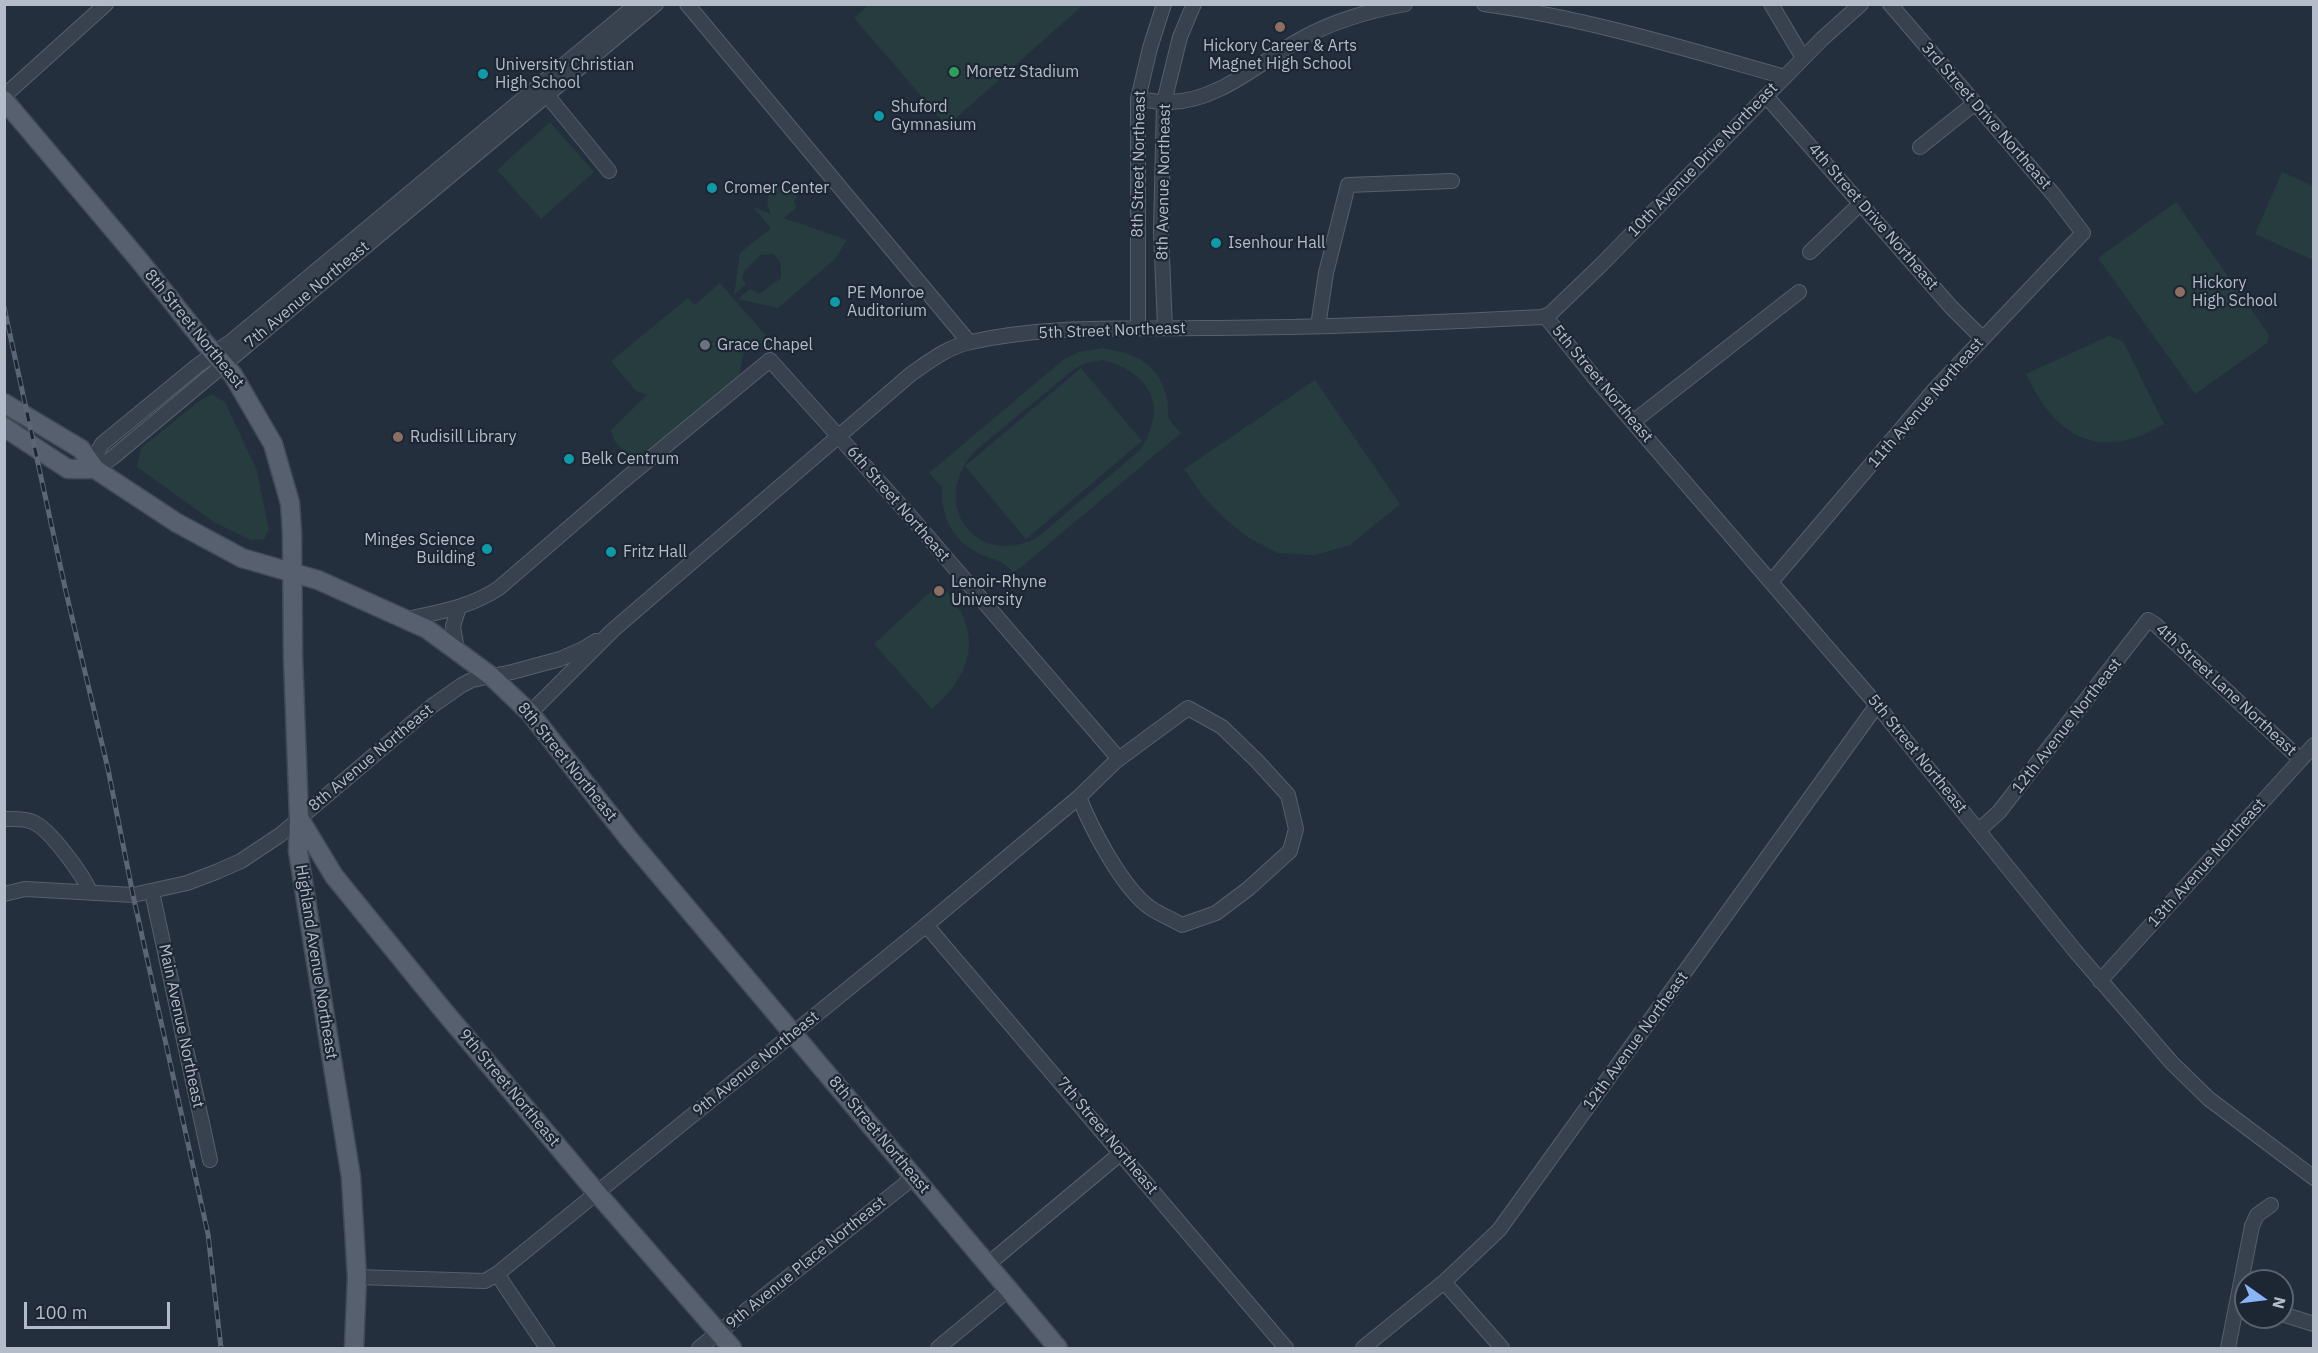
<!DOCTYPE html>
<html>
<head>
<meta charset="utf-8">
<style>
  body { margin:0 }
  #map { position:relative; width:2318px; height:1353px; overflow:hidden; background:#242f3e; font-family:"IBM Plex Sans",sans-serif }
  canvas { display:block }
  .frame { position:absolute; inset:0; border:6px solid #b4bcc9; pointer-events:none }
  .north { position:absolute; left:2234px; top:1269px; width:60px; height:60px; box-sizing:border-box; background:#1d2633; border:2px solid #59626f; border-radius:50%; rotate:104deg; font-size:16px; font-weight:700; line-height:24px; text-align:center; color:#b4bcc9 }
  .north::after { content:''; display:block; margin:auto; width:21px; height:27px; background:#8ab4f8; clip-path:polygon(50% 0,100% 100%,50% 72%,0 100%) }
  .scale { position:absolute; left:24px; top:1302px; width:146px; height:27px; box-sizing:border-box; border:3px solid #b4bcc9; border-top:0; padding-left:8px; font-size:18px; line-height:21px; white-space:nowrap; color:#b4bcc9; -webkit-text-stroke:4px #1d2633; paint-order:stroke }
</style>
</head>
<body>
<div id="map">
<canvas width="2318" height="1353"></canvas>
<div class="frame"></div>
<div class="north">N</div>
<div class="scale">100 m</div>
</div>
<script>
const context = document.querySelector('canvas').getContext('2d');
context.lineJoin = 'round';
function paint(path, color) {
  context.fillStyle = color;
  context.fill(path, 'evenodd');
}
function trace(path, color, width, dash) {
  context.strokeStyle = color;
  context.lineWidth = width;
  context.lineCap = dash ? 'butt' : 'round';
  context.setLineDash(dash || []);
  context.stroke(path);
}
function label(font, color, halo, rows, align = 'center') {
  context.font = font + ' "IBM Plex Sans",sans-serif';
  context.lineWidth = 4.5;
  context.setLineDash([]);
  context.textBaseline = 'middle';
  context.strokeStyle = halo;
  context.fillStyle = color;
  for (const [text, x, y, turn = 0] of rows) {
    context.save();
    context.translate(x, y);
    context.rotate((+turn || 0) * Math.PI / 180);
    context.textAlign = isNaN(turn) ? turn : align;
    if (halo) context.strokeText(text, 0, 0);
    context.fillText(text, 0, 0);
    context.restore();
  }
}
const green = new Path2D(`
  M869,5V4L1083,5L947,126L854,18Z
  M550,122L594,172L541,219L497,170Z
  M2282,172L2313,186V260L2255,234Z
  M779,186L792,190L797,197L794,201L796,208L784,218L847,240L835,259L778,308L738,299L750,289L759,294L781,278V264L774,254L760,255L744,272L742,278L746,284L734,295L740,253L771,228L753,207L771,214C766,204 767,198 770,188Z
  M2176,202L2269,335L2267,343L2195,394L2098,258Z
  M720,283L768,338L751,352L744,351L739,376L634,463L614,440L611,430L647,395L636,391L611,361L688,298L695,305Z
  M2109,336L2123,341L2164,424C2154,429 2144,435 2134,438C2079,455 2047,419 2026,374Z
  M1102,348C1133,353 1157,361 1166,395C1169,402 1167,412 1169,419C1171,423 1177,429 1181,433L1014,573C1000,558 995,561 978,553C951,539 941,516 942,487L929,473L1063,360L1079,352ZM1103,360C1151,373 1169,407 1140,450L1038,537C977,570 928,505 974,452L1074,369L1085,363Z
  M1081,368L1142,441L1026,539L965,466Z
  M1315,380L1400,504L1350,545L1315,555L1278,553L1249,538L1225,519L1203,496L1184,469Z
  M212,394L225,402L257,471L269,530L264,539L251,540L214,522L137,467L141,448L199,401Z
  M939,584C983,626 977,671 932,709L874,644Z`);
const minor = new Path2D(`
  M687,4L969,342
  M1484,4C1586,18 1686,49 1785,77
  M1771,4L1803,58
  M542,89L609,171
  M4,96L106,4
  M1766,96L1951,307L1982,338
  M1138,99C1148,100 1159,103 1170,102C1219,101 1260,62 1301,39C1333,21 1368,11 1405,4
  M1920,147L1975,103
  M1810,252L1861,203
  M1545,316L1594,377L1877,705L2076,952L2172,1063L2209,1099L2314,1178
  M1318,326L1326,273L1348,185L1452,181
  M1138,328V99L1150,48L1164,4
  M1165,328L1161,232L1164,102L1180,37L1194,4
  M1634,421L1799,292
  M95,469L112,458L656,4
  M95,469V456L102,444L197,366L233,340L637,4
  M1771,582L1936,388L2083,233L2054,195L1890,4
  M407,619C439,612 471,607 499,588L623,481L770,360L910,516L1119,759
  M457,650L453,626L459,607
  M530,713L613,630L911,374C930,361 949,346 971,342C1046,325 1125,329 1201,328C1315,328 1428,323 1542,317L1550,314L1602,264L1822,39L1861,4
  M4,819C14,819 24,818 33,822C51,830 82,874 91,893
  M1979,830L1999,812L2148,620L2156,625L2300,759
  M152,892L210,1160
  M4,894L25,889L133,895L187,883L216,872L241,861L280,835L432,706L462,685L472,680L512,672L560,659L583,649L596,641
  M926,925L1286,1348
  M2100,981L2314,745
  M987,1265L1121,1153
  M497,1274L547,1348
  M357,1277L485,1281L497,1274L918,932L1079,797L1116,761L1188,708L1222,727L1257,761L1288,795L1296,829L1290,851L1248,889L1216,913L1182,925C1172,919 1159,914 1149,907C1122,887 1091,828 1079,797
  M1444,1282L1502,1348
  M2282,1314L2314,1324
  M699,1348L904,1185L912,1175
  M938,1348L1009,1289
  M1363,1348L1444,1282L1499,1230L1877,705
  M2228,1348L2252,1226L2257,1215L2271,1205`);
const major = new Path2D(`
  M4,100L139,260L204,342L233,375L273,444L290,503L292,532L293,657L299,818L298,851L351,1177L357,1277L354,1348
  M4,403L81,449L95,469
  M4,427L68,469H95L177,523L242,558L318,580L427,629L491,676L530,713L629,839L1058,1348
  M299,818L334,876L443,1010L597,1193L732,1348`);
const rail = new Path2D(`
  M4,307L66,592L108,769L133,895L208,1234L221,1348`);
const markers = [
  [1280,27,6,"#8d6e63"],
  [954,72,6,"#2e9e5b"],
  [483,74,6,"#0f9aa8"],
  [879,116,6,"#0f9aa8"],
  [712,188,6,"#0f9aa8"],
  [1216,243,6,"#0f9aa8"],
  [2180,292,6,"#8d6e63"],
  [835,302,6,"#0f9aa8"],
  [705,345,6,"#6b7280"],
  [398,437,6,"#8d6e63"],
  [569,459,6,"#0f9aa8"],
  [487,549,6,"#0f9aa8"],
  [611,552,6,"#0f9aa8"],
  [939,591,6,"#8d6e63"]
];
const poiNames = [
  ["Hickory Career & Arts",1280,46,"center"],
  ["Magnet High School",1280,64,"center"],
  ["University Christian",495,65],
  ["High School",495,83],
  ["Moretz Stadium",966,72],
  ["Shuford",891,107],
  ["Gymnasium",891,125],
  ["Cromer Center",724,188],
  ["Isenhour Hall",1228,243],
  ["Hickory",2192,283],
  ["High School",2192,301],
  ["PE Monroe",847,293],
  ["Auditorium",847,311],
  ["Grace Chapel",717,345],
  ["Rudisill Library",410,437],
  ["Belk Centrum",581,459],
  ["Minges Science",475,540,"right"],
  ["Building",475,558,"right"],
  ["Fritz Hall",623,552],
  ["Lenoir-Rhyne",951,582],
  ["University",951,600]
];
const streetNames = [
  ["3rd Street Drive Northeast",1986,116,49],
  ["10th Avenue Drive Northeast",1703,160,-46],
  ["8th Street Northeast",1139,164,-89],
  ["8th Avenue Northeast",1164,182,-89],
  ["4th Street Drive Northeast",1873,217,49],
  ["7th Avenue Northeast",307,295,-40],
  ["8th Street Northeast",194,329,51],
  ["5th Street Northeast",1112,331,-2],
  ["5th Street Northeast",1602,384,50],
  ["11th Avenue Northeast",1926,403,-49],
  ["6th Street Northeast",898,504,49],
  ["4th Street Lane Northeast",2226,690,43],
  ["12th Avenue Northeast",2067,726,-52],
  ["5th Street Northeast",1917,754,51],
  ["8th Avenue Northeast",371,758,-40],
  ["8th Street Northeast",567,762,51],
  ["13th Avenue Northeast",2207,863,-48],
  ["Highland Avenue Northeast",316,962,81],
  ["Main Avenue Northeast",181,1026,78],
  ["12th Avenue Northeast",1636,1041,-54],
  ["9th Avenue Northeast",756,1064,-39],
  ["9th Street Northeast",509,1088,50],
  ["8th Street Northeast",879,1135,50],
  ["7th Street Northeast",1107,1136,50],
  ["9th Avenue Place Northeast",806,1263,-39]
];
paint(green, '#263c3f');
trace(minor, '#565f6c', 16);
trace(major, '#414a57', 21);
trace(minor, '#38414e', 14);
trace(major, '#56606e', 18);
trace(rail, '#5a6575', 5);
trace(rail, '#1d2633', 3, [9]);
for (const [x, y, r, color] of markers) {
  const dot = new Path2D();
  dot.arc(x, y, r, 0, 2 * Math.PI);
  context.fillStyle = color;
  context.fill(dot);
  trace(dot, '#1d2633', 2);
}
label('16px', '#b4bcc9', '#1d2633', poiNames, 'left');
label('16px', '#b4bcc9', '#1d2633', streetNames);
</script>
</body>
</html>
